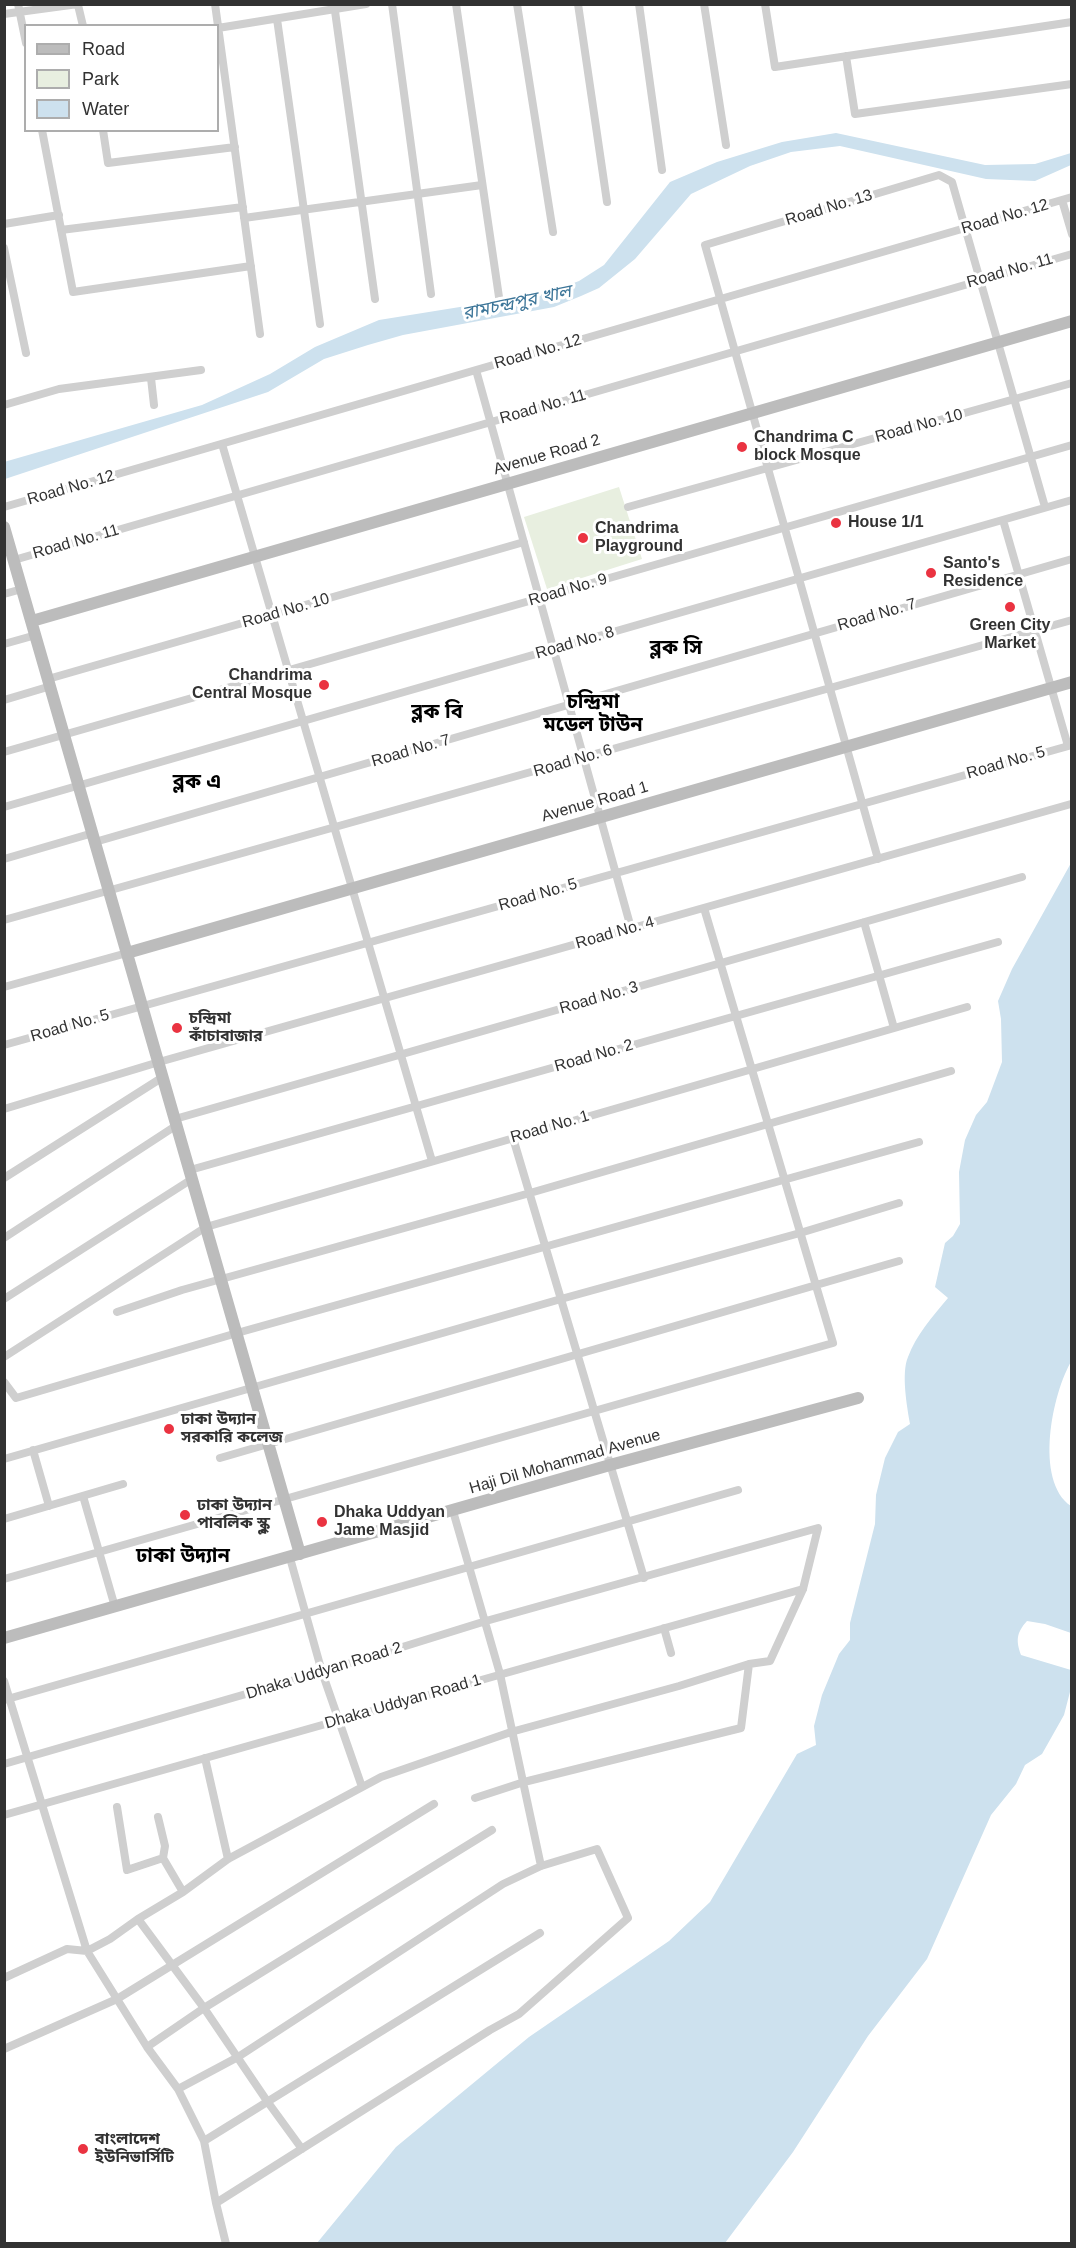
<!DOCTYPE html>
<html>
<head>
<meta charset="utf-8">
<style>
  body { margin:0 }
  #map { position:relative; width:1076px; height:2248px; overflow:hidden; background:#fff; font-family:Helvetica,sans-serif }
  canvas { display:block }
  .frame { position:absolute; inset:0; border:6px solid #323232; pointer-events:none }
  .legend { position:absolute; left:24px; top:24px; width:195px; height:108px; box-sizing:border-box; background:#fff; border:2px solid #adadad; margin:0; padding:8px 10px; list-style:none; font-size:18px; color:#323232 }
  .legend li { display:flex; align-items:center; gap:12px; height:30px }
  .legend b { width:30px; border:2px solid #adadad }
</style>
</head>
<body>
<div id="map">
<canvas width="1076" height="2248"></canvas>
<div class="frame"></div>
<ul class="legend">
<li><b style="height:8px;background:#bcbcbc"></b>Road</li>
<li><b style="height:16px;background:#e8efe0"></b>Park</li>
<li><b style="height:16px;background:#cde1ee"></b>Water</li>
</ul>
</div>
<script>
const context = document.querySelector('canvas').getContext('2d');
context.lineJoin = 'round';
function paint(path, color) {
  context.fillStyle = color;
  context.fill(path, 'evenodd');
}
function trace(path, color, width, dash) {
  context.strokeStyle = color;
  context.lineWidth = width;
  context.lineCap = dash ? 'butt' : 'round';
  context.setLineDash(dash || []);
  context.stroke(path);
}
function label(font, color, halo, rows, align = 'center') {
  context.font = font + ' Helvetica,"Noto Sans Bengali",sans-serif';
  context.lineWidth = 6;
  context.setLineDash([]);
  context.textBaseline = 'middle';
  context.strokeStyle = halo;
  context.fillStyle = color;
  for (const [text, x, y, turn = 0] of rows) {
    context.save();
    context.translate(x, y);
    context.rotate((+turn || 0) * Math.PI / 180);
    context.textAlign = isNaN(turn) ? turn : align;
    if (halo) context.strokeText(text, 0, 0);
    context.fillText(text, 0, 0);
    context.restore();
  }
}
const green = new Path2D(`
  M619,487L642,559L547,589L524,517Z`);
const water = new Path2D(`
  M836,133L985,165L1035,164L1071,153V165L1035,181L986,179L840,146L791,152L750,166L691,194L635,259L599,288L581,296L554,307L403,335L368,345L324,359L268,392L5,479L4,462L202,405L270,374L315,347L379,320L547,293L579,281L604,265L670,182L717,162L782,142Z
  M1071,863L1072,1360C1052,1393 1034,1481 1071,1506V1633L1045,1624L1027,1621C1016,1633 1016,1641 1021,1655L1071,1670V1688L1064,1715L1042,1754L1025,1765L1016,1784L991,1815L927,1959L868,2036L793,2152L725,2243H317L396,2147L529,2037L669,1941L710,1902L797,1754L816,1745L814,1726L822,1695L839,1654L850,1640V1623L875,1524L876,1495L885,1458L898,1432L910,1424C907,1407 901,1373 908,1357C916,1335 933,1316 948,1298L935,1287L945,1243L953,1236L960,1224L959,1172L965,1140L976,1115L987,1102L1002,1062L1001,1019L998,1001L1012,969Z`);
const street = new Path2D(`
  M18,4L26,43
  M215,4L260,334
  M334,4L375,299
  M392,4L431,294
  M456,4L499,297
  M517,4L553,232
  M578,4L607,202
  M639,4L662,170
  M704,4L726,145
  M765,4L775,67L1072,22
  M78,5L83,26
  M4,14L78,4
  M277,19L320,324
  M218,28L366,4
  M846,56L855,114L1072,84
  M42,130L73,292L251,266
  M103,130L108,163L235,147
  M1062,200L1072,234
  M244,218L482,185
  M4,224L59,215
  M61,230L243,207
  M4,248L26,353
  M476,370L631,928
  M151,378L154,405
  M4,405L59,389L201,370
  M222,444L432,1161
  M4,507L1072,197
  M628,507L1072,383
  M1003,520L1068,746
  M14,560L1072,254
  M4,594L22,589
  M4,644L36,635
  M48,679L524,542
  M4,700L51,686
  M4,752L1072,445
  M4,807L1072,500
  M95,842L1072,559
  M4,859L93,833
  M878,859L705,245L939,175L952,182L1045,507
  M4,920L1072,620
  M864,922L894,1028
  M4,987L127,953
  M4,1045L1072,745
  M4,1109L159,1062L1071,804
  M175,1119L1022,877
  M513,1138L644,1578
  M190,1170L998,942
  M4,1178L163,1077
  M4,1238L177,1125
  M4,1299L192,1179
  M117,1312L182,1290L530,1193L951,1071
  M4,1357L206,1227L967,1007
  M4,1382L16,1398L237,1333L919,1142
  M33,1450L49,1506
  M220,1458L899,1261
  M4,1459L561,1299L800,1233L899,1203
  M83,1496L115,1607
  M453,1511L500,1674L541,1866
  M4,1519L123,1484
  M290,1558L322,1672L362,1787
  M4,1579L833,1343L704,908
  M664,1628L671,1653
  M4,1681L87,1951L147,2047L178,2089L204,2141L216,2203L490,2030L519,2014L628,1918L597,1849L541,1866L503,1884L238,2057L178,2089
  M4,1700L738,1490
  M205,1758L228,1859
  M4,1764L322,1672L486,1621L818,1528L803,1589L770,1661L749,1664L679,1686L511,1732L381,1777L228,1859L183,1892L138,1919L110,1939L87,1951L67,1949L4,1978
  M475,1798L524,1782L741,1728L749,1664
  M117,1807L127,1870L163,1858
  M4,1815L803,1589
  M158,1817L165,1846L163,1858L183,1892
  M138,1919L204,2008L267,2101L302,2149
  M147,2047L204,2008L492,1830
  M4,2049L117,1999L434,1804
  M204,2141L540,1933
  M216,2203L226,2244`);
const secondary = new Path2D(`
  M4,527L300,1554
  M32,621L1072,321
  M127,953L1072,682
  M4,1638L610,1465L858,1398`);
const markers = [
  [742,447,6,"#ea3341"],
  [836,523,6,"#ea3341"],
  [583,538,6,"#ea3341"],
  [931,573,6,"#ea3341"],
  [1010,607,6,"#ea3341"],
  [324,685,6,"#ea3341"],
  [177,1028,6,"#ea3341"],
  [169,1429,6,"#ea3341"],
  [185,1515,6,"#ea3341"],
  [322,1522,6,"#ea3341"],
  [83,2149,6,"#ea3341"]
];
const streetNames = [
  ["Road No. 13",829,208,-17],
  ["Road No. 12",1005,217,-16],
  ["Road No. 11",1010,271,-16],
  ["Road No. 12",538,352,-16],
  ["Road No. 11",543,407,-16],
  ["Road No. 10",919,426,-15],
  ["Avenue Road 2",547,455,-16],
  ["Road No. 12",71,488,-16],
  ["Road No. 11",76,542,-16],
  ["Road No. 9",568,590,-16],
  ["Road No. 10",286,611,-16],
  ["Road No. 7",877,615,-16],
  ["Road No. 8",575,643,-16],
  ["Road No. 7",411,751,-16],
  ["Road No. 6",573,761,-16],
  ["Road No. 5",1006,763,-16],
  ["Avenue Road 1",595,802,-16],
  ["Road No. 5",538,895,-16],
  ["Road No. 4",615,933,-16],
  ["Road No. 3",599,998,-16],
  ["Road No. 5",70,1026,-16],
  ["Road No. 2",594,1056,-16],
  ["Road No. 1",550,1127,-16],
  ["Haji Dil Mohammad Avenue",565,1462,-16],
  ["Dhaka Uddyan Road 2",324,1671,-17],
  ["Dhaka Uddyan Road 1",403,1702,-16]
];
const poiNames = [
  ["Chandrima C",754,438],
  ["block Mosque",754,456],
  ["House 1/1",848,523],
  ["Chandrima",595,529],
  ["Playground",595,547],
  ["Santo's",943,564],
  ["Residence",943,582],
  ["Green City",1010,626,"center"],
  ["Market",1010,644,"center"],
  ["Chandrima",312,676,"right"],
  ["Central Mosque",312,694,"right"],
  ["চন্দ্রিমা",189,1019],
  ["কাঁচাবাজার",189,1037],
  ["ঢাকা উদ্যান",181,1420],
  ["সরকারি কলেজ",181,1438],
  ["ঢাকা উদ্যান",197,1506],
  ["পাবলিক স্কুল",197,1524],
  ["Dhaka Uddyan",334,1513],
  ["Jame Masjid",334,1531],
  ["বাংলাদেশ",95,2140],
  ["ইউনিভার্সিটি",95,2158]
];
const waterNames = [
  ["রামচন্দ্রপুর খাল",517,303,-12]
];
const quarterNames = [
  ["ব্লক সি",676,648],
  ["চন্দ্রিমা",593,702],
  ["মডেল টাউন",593,725],
  ["ব্লক বি",437,712],
  ["ব্লক এ",197,782],
  ["ঢাকা উদ্যান",183,1556]
];
paint(green, '#e8efe0');
paint(water, '#cde1ee');
trace(street, '#cfcfcf', 8);
trace(secondary, '#bcbcbc', 12);
for (const [x, y, r, color] of markers) {
  const dot = new Path2D();
  dot.arc(x, y, r, 0, 2 * Math.PI);
  context.fillStyle = color;
  context.fill(dot);
  trace(dot, '#fff', 2);
}
label('16px', '#323232', '#fff', streetNames);
label('bold 16px', '#323232', '#fff', poiNames, 'left');
label('italic 18px', '#3c7598', '#fff', waterNames);
label('bold 20px', '#000', '#fff', quarterNames);
</script>
</body>
</html>
